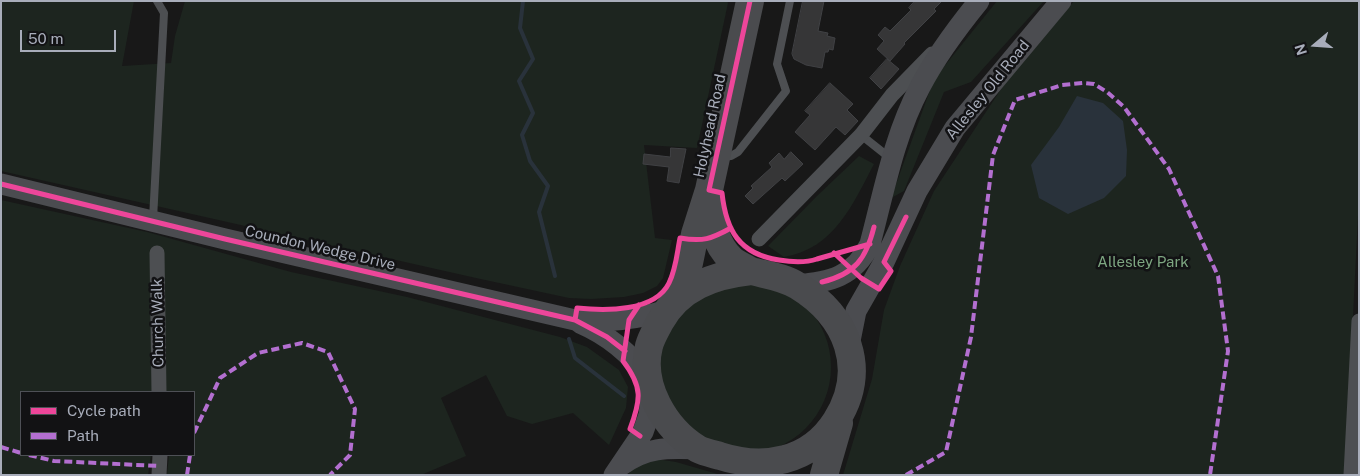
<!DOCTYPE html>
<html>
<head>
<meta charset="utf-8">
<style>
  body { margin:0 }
  #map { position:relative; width:1360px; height:476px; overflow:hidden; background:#181818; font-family:"Public Sans",sans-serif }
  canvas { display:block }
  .frame { position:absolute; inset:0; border:2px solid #a8adba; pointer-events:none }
  .legend { position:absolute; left:20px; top:391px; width:175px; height:65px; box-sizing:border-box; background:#121214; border:1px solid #4e5056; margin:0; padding:6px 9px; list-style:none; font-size:15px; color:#a8adba }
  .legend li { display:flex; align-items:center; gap:10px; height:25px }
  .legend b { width:25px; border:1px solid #4e5056 }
  .north { position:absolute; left:1290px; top:20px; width:50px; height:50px; -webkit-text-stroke:4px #121214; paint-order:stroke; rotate:252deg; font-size:14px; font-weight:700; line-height:20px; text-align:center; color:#a8adba }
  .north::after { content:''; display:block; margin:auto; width:18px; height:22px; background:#a8adba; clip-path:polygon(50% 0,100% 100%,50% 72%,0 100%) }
  .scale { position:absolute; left:20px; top:30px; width:96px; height:22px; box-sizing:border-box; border:2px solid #a8adba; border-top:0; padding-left:6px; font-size:15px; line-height:18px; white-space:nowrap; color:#a8adba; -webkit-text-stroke:4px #121214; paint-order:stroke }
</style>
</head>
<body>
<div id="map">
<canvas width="1360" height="476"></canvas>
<div class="frame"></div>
<ul class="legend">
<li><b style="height:6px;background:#ed469a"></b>Cycle path</li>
<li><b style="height:6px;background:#b36fd0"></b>Path</li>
</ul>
<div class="north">N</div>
<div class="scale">50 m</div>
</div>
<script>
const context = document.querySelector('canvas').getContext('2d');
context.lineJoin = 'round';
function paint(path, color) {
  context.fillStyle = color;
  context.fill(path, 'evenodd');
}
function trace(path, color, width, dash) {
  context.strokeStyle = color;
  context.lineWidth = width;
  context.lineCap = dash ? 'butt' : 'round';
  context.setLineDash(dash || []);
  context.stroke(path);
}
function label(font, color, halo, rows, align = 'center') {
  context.font = font + ' "Public Sans",sans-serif';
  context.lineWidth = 5;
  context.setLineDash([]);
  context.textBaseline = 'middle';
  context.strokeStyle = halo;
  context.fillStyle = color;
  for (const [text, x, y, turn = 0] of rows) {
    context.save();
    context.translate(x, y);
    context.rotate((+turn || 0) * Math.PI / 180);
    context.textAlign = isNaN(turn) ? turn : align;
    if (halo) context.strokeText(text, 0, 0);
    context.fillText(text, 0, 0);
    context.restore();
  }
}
const green = new Path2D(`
  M1,1H134L122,66L171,63L175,36L185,1H727L728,3L697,148L644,145L655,238L672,240L663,278L657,286L643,293L624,297L591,299L569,298L476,278L1,171Z
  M997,1H1044L971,82L944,92L904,191L891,198L934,79Z
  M1074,1H1359V196L1345,475H843L872,379L884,310L900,266L934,191L1005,83Z
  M859,156L874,164C853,204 834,249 784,257L768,246L817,196Z
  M1,200L147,232L291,272L407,297L560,337L587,347L619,370L628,387L626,408L609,445L573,413L532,424L507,416L486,375L441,398L466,456L421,475H167L169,455H194V392H21V455H151L148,475H1Z
  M657 367a87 87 0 1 1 174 0a87 87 0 1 1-174 0Z
  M656,459L676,462L721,475H628C633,465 646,462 656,459Z`);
const water = new Path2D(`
  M1077,96L1103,103L1123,121L1127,150L1126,176L1104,198L1068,214L1039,198L1031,165L1059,127Z`);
const stream = new Path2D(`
  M523,1L520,28L533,59L519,81L533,113L522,135L530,161L548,186L539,212L555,276
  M569,339L575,358L624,396`);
const building = new Path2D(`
  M803,1H824L818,31L828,33L827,36L835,38L833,50L829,49L828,52H825L822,68L806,65L794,59L792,54Z
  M915,1H942L934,9L936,11L904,43L905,44L890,61L877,49L884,41L878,35L885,27L890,31L911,10L909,8Z
  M887,59L899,69L881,89L870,78Z
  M830,83L853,104L847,110L858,121L845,135L836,127L815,150L795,132L810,115L805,111Z
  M671,148L686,149L679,183L667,181L669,167L643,164L644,154L670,157Z
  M791,152L803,164L785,181L782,178L753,204L745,196L753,188L751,186L772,167L769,163L779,153L784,159Z`);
const lane = new Path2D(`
  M861,135L890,158
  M721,157L731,156L738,152L786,91L777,64L790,1
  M153,219L164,13L157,1`);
const street = new Path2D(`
  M759,239L861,135L892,95L932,54
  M157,253L159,392
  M159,475L160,455
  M1351,475L1359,321`);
const secondary = new Path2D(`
  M1,184L225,239L575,320C608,322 636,320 667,310
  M796,285C830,282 854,277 870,244C884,191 894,136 920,87C936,56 957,28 979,1
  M580,323C608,335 631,354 649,379
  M849,346L856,311L884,262L917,191L955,128L1061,1
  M622,465C647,446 670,448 699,449
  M614,475L643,432L649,415L652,391`);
const highway = new Path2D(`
  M709,197C710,219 714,243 731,259C736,264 745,267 751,271
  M751,271C767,275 784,277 798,286C847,316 869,369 836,421C810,462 764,470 720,456C713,454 704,452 698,449C665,429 639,385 649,346C651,338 656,330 660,322C679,287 714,275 751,271Z
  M676,299L689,263L695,234L709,190L750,1
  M824,475L839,423`);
const quiet = new Path2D(`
  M194,433L220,378L258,353L302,343L328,352L355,409L350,455L330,475
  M1,447L21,453
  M29,455L54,461L160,466
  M187,475L190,455
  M906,475L946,452L971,337L993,155L1015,100L1062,85L1083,83L1094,84L1107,92L1124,107L1169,169L1218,276L1228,351L1210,475`);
const cycleway = new Path2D(`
  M750,1L709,190L722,193C726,230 739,254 779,260C791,262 805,263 817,259C835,254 852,249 870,244
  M1,184L225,239L575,320L607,337L625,351
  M834,253L861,278L879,289L891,271L884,262L906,217
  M822,282C855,274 866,259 874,227
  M639,305L629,320L623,361C643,387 641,400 630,429L640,436
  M575,320L577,308C605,311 655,312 669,283C676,269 677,253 680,238C703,242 711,239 731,228`);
const streetNames = [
  ["Allesley Old Road",988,90,-51],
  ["Holyhead Road",710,126,-78],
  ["Coundon Wedge Drive",320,248,13],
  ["Church Walk",158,323,-91]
];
const parkNames = [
  ["Allesley Park",1143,262]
];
paint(green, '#1d251f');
paint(water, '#29323b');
trace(stream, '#29323b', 4);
paint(building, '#363637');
trace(building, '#404144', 1);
trace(lane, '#4d4f52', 8);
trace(street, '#4d4f52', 15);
trace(secondary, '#4b4c50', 21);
trace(highway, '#4a4b4e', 28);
trace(quiet, '#b36fd0', 4, [8, 4]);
trace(cycleway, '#ed469a', 5);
label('15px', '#a8adba', '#121214', streetNames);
label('15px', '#7da681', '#121214', parkNames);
</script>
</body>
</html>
